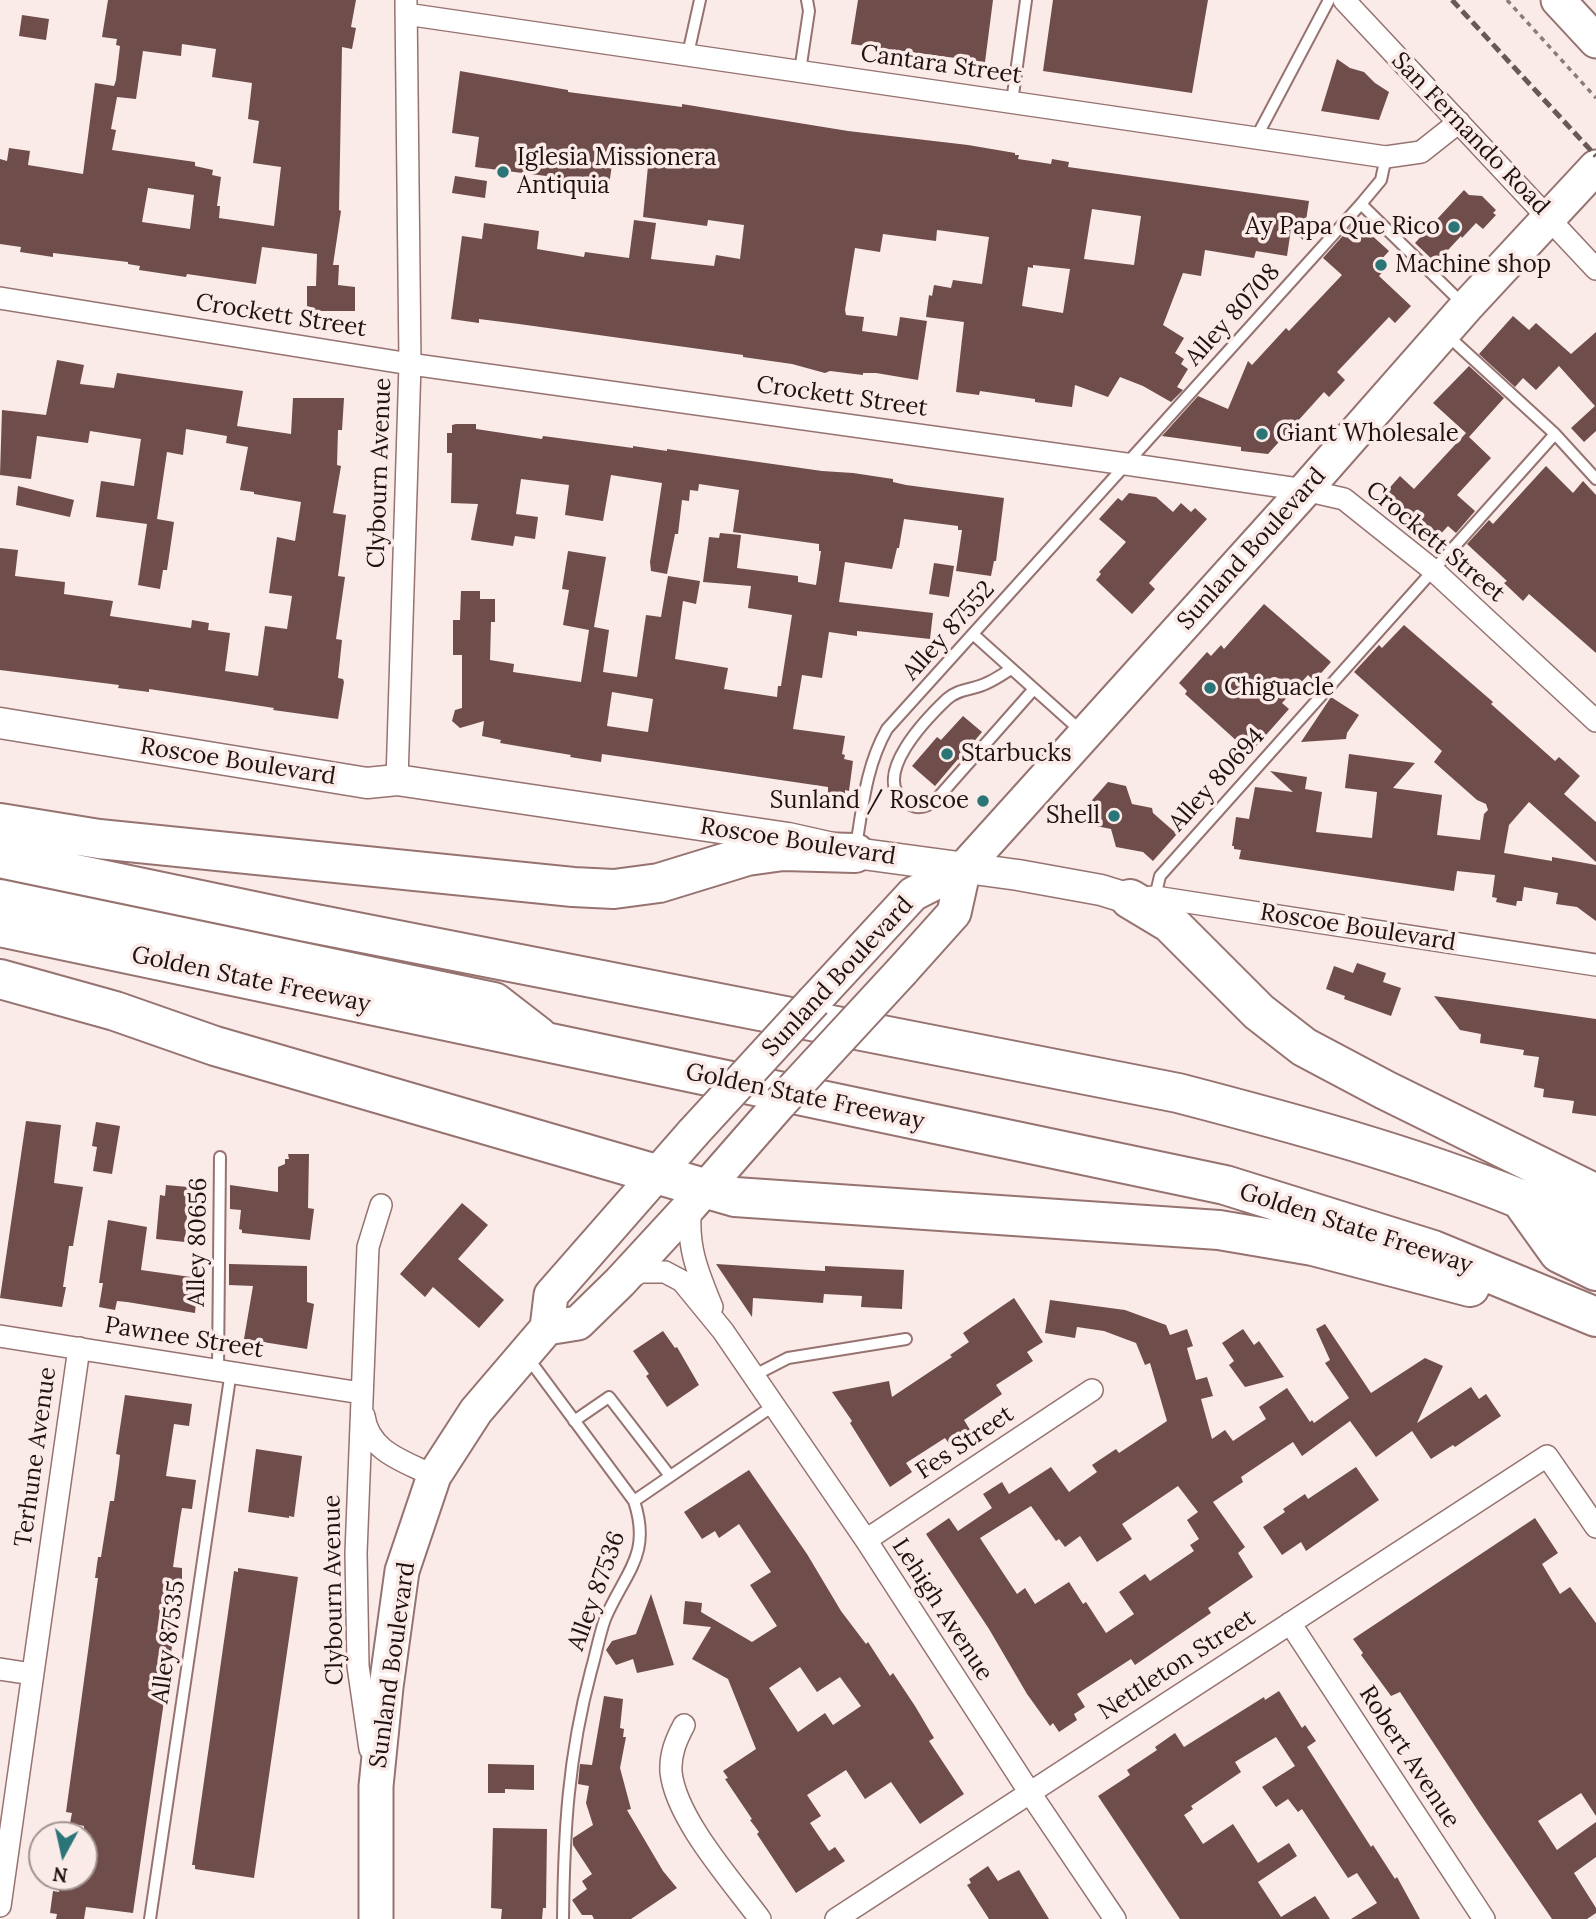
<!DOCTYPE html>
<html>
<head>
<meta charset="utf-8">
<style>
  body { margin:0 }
  #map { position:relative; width:1596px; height:1919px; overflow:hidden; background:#faeae8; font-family:Lora,serif }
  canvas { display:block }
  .north { position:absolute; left:28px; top:1821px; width:70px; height:70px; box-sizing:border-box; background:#faeae8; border:2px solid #a39492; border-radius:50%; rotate:188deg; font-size:19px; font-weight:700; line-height:28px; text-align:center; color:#201211 }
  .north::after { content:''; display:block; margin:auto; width:24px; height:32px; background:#2b7577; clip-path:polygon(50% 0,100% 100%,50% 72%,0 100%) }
</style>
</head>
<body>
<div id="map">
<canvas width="1596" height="1919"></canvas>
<div class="north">N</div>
</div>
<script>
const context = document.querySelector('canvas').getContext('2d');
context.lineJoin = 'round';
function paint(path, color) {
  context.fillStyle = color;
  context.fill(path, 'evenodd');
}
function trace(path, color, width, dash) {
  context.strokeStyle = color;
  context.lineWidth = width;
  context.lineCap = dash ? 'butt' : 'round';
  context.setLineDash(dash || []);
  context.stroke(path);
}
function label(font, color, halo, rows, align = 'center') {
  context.font = font + ' Lora,serif';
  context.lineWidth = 7;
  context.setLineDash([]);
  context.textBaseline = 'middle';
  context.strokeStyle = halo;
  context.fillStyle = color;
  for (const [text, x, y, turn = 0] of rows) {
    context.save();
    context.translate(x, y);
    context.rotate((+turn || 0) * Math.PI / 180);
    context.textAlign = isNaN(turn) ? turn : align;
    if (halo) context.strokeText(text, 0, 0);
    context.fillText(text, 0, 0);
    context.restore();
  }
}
const building = new Path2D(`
  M108,0H356L351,27L356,28L352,49L342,47L339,210L341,211L333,265H339L338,285L355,287V311H307V286H316L317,254L262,247L256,284L187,274L186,277L139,270L140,266L128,264V262L53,253V257L20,252L21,247L0,244V159L7,161L9,148L30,151L28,165L83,174L95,83L114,86L116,80L120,46L116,45L117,39L102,37ZM182,44L216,49L212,77L252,83L248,119L259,121L253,163L281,167L274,226L219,218L220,206H217L221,177L212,175L213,170L195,166V162L112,150L116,130L111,129L117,97L136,99L143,51L181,56ZM148,188L194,195L190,229L142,222Z
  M858,0H993L985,62L851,44Z
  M1053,0H1208L1192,93L1043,71Z
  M22,15L49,19L46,40L19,36Z
  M1337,59L1350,68L1364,72L1375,83L1389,92L1379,120L1321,111Z
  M460,71L568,90V92L682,107V104L848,131L968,145L1015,153V155H1019L1018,159L1051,164L1052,159L1069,162L1068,167L1309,201L1303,240L1291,229L1287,256L1256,251L1254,258L1205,250L1201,276L1183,273L1163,325L1184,338L1175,353L1184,359L1181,364L1188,369L1177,387L1183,390L1171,402L1143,386L1120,377L1108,397L1075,385L1072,407L1035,402V399L980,391L979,395L956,392L964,322L926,317L929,295L932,296L934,285L951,288L953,280L982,284L989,237L937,230L936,241L883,234L880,252L855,248L845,310L846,315L864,317L862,331L897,336L900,317L927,321L918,380L876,373H863V375L830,371L825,373L792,364L743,357V355L519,324L479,319V323L451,319L462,236L482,239L484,223L539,231L537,249L584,257L585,252L629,258L634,220L656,223L651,259L714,266L716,255L740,259L744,225L708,220L707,226L643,217L649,156L614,151L608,192L561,185L562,178L475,167L479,137L452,133ZM1092,209L1141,216L1134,265L1084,259ZM1033,265L1070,269L1063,313L1022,306L1028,267L1033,268Z
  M455,176L487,181L485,198L452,193Z
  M1464,190L1469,195L1482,196L1496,210L1493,213L1496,215L1483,229L1476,223L1462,238L1461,236L1436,263L1415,243Z
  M1356,221L1389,251L1378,263L1385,269L1379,276L1411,306L1395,323L1389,317L1337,372L1345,380L1329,397L1324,392L1268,454L1241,451V447L1162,436L1198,396L1228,409L1248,361L1252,365L1286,328L1289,331L1342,275L1323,258Z
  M1513,316L1529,330L1536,323L1571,354L1596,332V431L1584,442L1571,428L1595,406L1559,366L1536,390L1523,378L1515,387L1479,354Z
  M57,360L84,365L80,384L114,388L117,373L243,391L237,426L291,434L293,398H344L342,430H338L337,465L341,466L333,513L346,515L338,576L345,577L336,639L342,640L338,678L343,679L344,682L338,719L273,710L274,708L223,700L149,689V692L118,688L119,685L0,670V548L18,550L15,576L65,582L64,594L113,601L110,616L191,628L192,620L209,623L208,630L230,633L225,671L258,676L265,626L287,629L292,596L269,593L277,537L295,541L301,502L254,494V492L240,490L248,447L226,443L227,436L186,429L183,455L167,452L157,519L174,522L167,570H163L160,589L138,585L147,524L96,517L101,481L134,486L141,439L90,431L88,443L37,436L31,479L0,475L2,410L46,415Z
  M1469,366L1504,398L1469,437L1491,458L1457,495L1475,511L1456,533L1448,526L1436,539L1385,493L1400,476L1414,489L1466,433L1433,403Z
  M456,424H476V429L542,439L543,436L633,448V446L667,451V449L822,471L853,473L893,479V482L906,485L1004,498L996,561H994L991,576L956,571L962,530H958V526L904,519L899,548H897L892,569L845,562L839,602L933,613L930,639L857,631V636L829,632L822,678L802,675L793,729L845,736L842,754L845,755L844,759L853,761L849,791L845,790V795L828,793V787L733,773L602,754L601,762L570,757L571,755L500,743L501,740L482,736L484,721L460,728L452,721L455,710L462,708V655H453V620H460L461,591H480V599H495V622H491L490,660L514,664L513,672L581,682L589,630L563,625L569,590L562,589L568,551L606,557L594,627L609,630L603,672L637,677L646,615L661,617L668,576L700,581L696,604L683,601L675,659L728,668L724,689L777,697L778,686H781L792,615L748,608L751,586L703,582L709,537L719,538L720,533L741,535L737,568L798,576V582L816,585L821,551H819V544L733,532L739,490L699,484L698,491L690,490L689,501L682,500L678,534H675L667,574L651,571L650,562L662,483L611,475L603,521L565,515L569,485L521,479L516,514L538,517L535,539L515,536L513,546L471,540L478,504L451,503L452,453H447V433H452V425ZM612,692L653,699L648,732L607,726Z
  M1546,466L1573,493L1583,481L1596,495V653L1529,594L1523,601L1504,583L1507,581L1467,544L1489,520L1493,524Z
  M18,486L74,500L70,517L16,505Z
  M1129,493L1156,497L1173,512L1181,503L1191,512L1195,508L1207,519L1149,583L1155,589L1132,614L1096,580L1101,574L1099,572L1126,542L1099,519L1118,498L1122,501Z
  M934,563L954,566L949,597L929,594Z
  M1264,604L1331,662L1314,681L1308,675L1282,703L1289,709L1250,753L1185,694L1187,691L1179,683L1207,652L1211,656L1221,645L1224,649Z
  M1404,625L1493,702L1491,704L1555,761L1559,757L1580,776L1564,794L1596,822V862L1529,802L1509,825L1504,853L1552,861V857L1596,865V921L1577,907L1556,904L1558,893L1524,887L1522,901H1517L1516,906L1496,902L1497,898L1492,897L1495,875L1457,871L1454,891L1239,859L1241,850L1234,849V846H1232L1236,817L1249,819L1255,787L1293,792L1270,771L1307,777L1305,789L1322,792L1316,832L1372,838L1377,792L1345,788L1349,754L1415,763L1393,788L1442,795L1437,835L1480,840L1484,814L1488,810L1486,804L1477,800L1434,762L1442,751L1354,672L1379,645L1382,648Z
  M1331,697L1359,715L1347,733L1346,739L1301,742Z
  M963,716L982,732L971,745L973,746L960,761L958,759L935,786L912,766L937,737L941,740Z
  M1108,782L1126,786L1132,804L1152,808L1153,813L1177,834L1153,861L1143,852L1116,847L1111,829L1091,825L1086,807Z
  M1357,963L1386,973L1383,982L1401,988L1391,1016L1344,999L1345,996L1326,989L1334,966L1353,973Z
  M1434,996L1596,1019V1116L1572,1113L1574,1101L1543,1097L1544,1089L1534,1087L1539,1057L1523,1055L1524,1050L1480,1043L1481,1034L1460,1030Z
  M26,1121L61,1125L54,1183L83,1187L73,1246H69L63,1287H66L62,1307L0,1298Z
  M96,1122L120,1126L112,1174L93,1171L97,1147L92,1146Z
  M288,1154H309L308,1208L314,1209L310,1240L242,1233V1230L239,1229L241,1210L230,1209V1185L278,1192V1167L285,1164V1159H289Z
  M166,1185L188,1187L187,1197L197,1198L195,1216L187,1215L185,1242L156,1239L160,1195L165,1196Z
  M462,1203L488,1225L458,1259L504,1300L479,1328L433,1287L425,1297L400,1274Z
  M108,1220L147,1227L141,1270L198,1278L195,1313L127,1302L117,1301L115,1310L99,1307L103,1283H99Z
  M229,1264L307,1266V1302L314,1304L307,1349L244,1339L253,1286L229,1285Z
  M716,1264L825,1271V1266L904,1270L902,1309L861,1307L862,1296L824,1294L823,1303L753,1298L752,1317Z
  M1014,1298L1043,1342L1027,1352L1033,1361L996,1385L1002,1394L964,1420L972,1433L951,1446L945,1438L906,1463L912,1472L890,1487L850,1423L852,1421L832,1392L889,1381L892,1397L952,1357L950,1355L969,1342L963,1333Z
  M1050,1300L1125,1310L1166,1325L1170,1335L1187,1329L1193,1346L1187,1348L1196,1380L1207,1377L1213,1396L1201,1399L1212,1439L1225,1430L1233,1441L1266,1419L1259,1407L1287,1388L1310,1422L1312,1420L1314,1423L1349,1398L1325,1363L1330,1360L1316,1329L1325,1324L1371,1393L1425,1358L1443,1366L1417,1423L1471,1387L1479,1399L1486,1394L1501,1416L1455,1447L1453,1445L1431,1459L1412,1431L1376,1457L1350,1421L1302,1456L1293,1442L1241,1477L1243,1482L1213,1502L1245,1547L1238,1553L1253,1577L1208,1608L1211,1613L1135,1665L1131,1659L1077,1694L1085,1707L1074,1714L1077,1720L1059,1732L1053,1723L1050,1726L1027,1694L989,1629L926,1534L949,1518L958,1531L992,1508L983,1494L1002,1482L1009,1494L1051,1467L1069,1492L1097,1472L1092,1465L1116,1449L1119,1453L1167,1421L1150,1363L1145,1365L1136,1343L1104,1331L1077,1327L1075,1338L1045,1333ZM1178,1486L1198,1512L1187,1520L1199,1539L1190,1545L1194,1551L1150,1581L1145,1574L1119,1592L1134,1614L1106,1633L1086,1602L1083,1604L1069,1582L1035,1604L1025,1588L1017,1594L980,1538L1031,1506L1056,1541L1059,1539L1065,1547L1080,1536L1097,1562L1132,1539L1122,1524Z
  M1243,1329L1254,1345L1259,1341L1284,1377L1245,1387L1229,1365L1234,1361L1222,1343Z
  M663,1331L675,1348L677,1347L699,1385L667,1407L646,1376L649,1374L633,1351Z
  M125,1395L192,1404L189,1426L174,1424L166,1476L196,1480L192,1509L182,1508L180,1519L173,1567L182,1568V1578L133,1913L86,1907L84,1919H56L57,1914L50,1913L53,1891L59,1892L61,1877H84V1826L70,1823L72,1813L66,1812L98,1578H95L98,1557H101L110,1501H114L119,1465L120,1455L116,1454Z
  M256,1449L302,1456L294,1517L289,1516V1518L248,1512Z
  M1356,1467L1379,1500L1306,1551L1301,1542L1282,1555L1263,1527L1285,1512L1283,1509L1305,1494L1308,1499Z
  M749,1470L807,1554L841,1611L866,1644L868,1642L890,1676L893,1673L915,1706L934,1738L929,1741L964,1794L920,1824L891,1782L865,1799L846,1770L807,1795L821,1816L810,1823L829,1851L835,1847L845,1861L796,1893L757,1834L759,1832L750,1820L752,1819L725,1779L728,1778L723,1771L756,1749L728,1679L692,1659L711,1627L683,1624L685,1601L702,1603L701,1612L752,1642L777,1626L750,1585L771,1572L739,1524L719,1538L715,1531L702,1539L684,1512ZM800,1667L817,1692L840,1677L861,1706L833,1725L825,1713L798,1732L769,1688Z
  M1535,1518L1558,1553L1542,1564L1560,1594L1570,1587L1596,1623V1816L1581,1793L1538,1821L1557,1850L1596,1822V1857L1574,1873L1596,1908V1913L1587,1919H1552L1480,1814L1400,1692L1391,1696L1361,1655L1363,1653L1353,1639Z
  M238,1568L298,1577L254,1878L195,1869V1865H192L234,1571L238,1572Z
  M651,1594L674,1665L637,1673L633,1659L616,1665L606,1650L612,1641L636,1634Z
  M1279,1691L1302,1728L1305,1725L1316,1741L1307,1747L1371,1847L1373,1845L1395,1879L1397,1877L1420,1919H1351L1377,1903L1357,1873L1348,1878L1302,1809L1298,1812L1288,1799L1276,1807L1262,1787L1295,1766L1276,1737L1235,1762L1241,1772L1191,1806L1193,1809L1184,1815L1203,1844L1233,1824L1258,1863L1289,1843L1297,1856L1258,1882L1281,1917L1315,1896L1330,1919H1180L1098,1796L1130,1775L1127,1770L1157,1750L1155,1747L1175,1733L1184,1747L1264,1697L1265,1700Z
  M604,1696L623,1699L620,1728L624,1729L623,1737H626L620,1768L631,1809L627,1810L663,1871L677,1888L631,1919H594L592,1915H582L572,1900L587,1889L582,1881L592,1874L573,1845V1838L593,1825L586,1803L589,1786L578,1784L580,1764L592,1765Z
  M488,1764L534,1765V1790L505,1789V1793H488Z
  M493,1828L547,1829L546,1908H543L542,1919H501L502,1909L491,1908Z
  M988,1866L998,1881L1019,1870L1049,1919H989L967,1885L971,1883L969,1879Z`);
const path = new Path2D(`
  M1507,0L1596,98`);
const lane = new Path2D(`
  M688,54L700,0
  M800,71L809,11L807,0
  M1012,102L1026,0
  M1256,138L1329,0
  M1361,204L1464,305
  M1447,335L1555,434L1596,479
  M974,635L1081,731
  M1011,669C1003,674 996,679 987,683C974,690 959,688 947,699C927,718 870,776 905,802C916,810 924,808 935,801L1033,690
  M856,846C863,805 866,766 887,729L1361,204L1381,180L1386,157
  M1155,897L1160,876L1555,434
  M528,1358L634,1501C652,1555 625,1572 605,1619C599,1636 596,1654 591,1671C568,1757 564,1831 563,1919
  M218,1369L220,1157
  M753,1376L788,1358L906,1339
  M574,1421L609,1397L670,1476
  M634,1501L773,1406
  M150,1919L231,1371`);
const street = new Path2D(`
  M1344,0L1596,269
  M406,14L1386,157L1421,152L1459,122
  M0,298L410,364L1126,464L1305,490L1344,499L1433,570L1596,721
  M397,780L410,364L406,2
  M1141,898L1155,897L1596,965
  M691,1205C686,1244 697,1271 712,1307
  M627,1279L641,1272H665L682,1281L723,1331L866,1540L1030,1793L1115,1919
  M0,1336L361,1393
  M364,1416C369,1452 404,1461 434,1476
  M866,1540L1092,1390
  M1290,1623L1484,1919
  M0,1669L32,1674
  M684,1725C676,1740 670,1754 671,1772C676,1819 732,1881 760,1919
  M370,1749L358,1666L356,1553L368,1247L381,1205
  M0,1906L79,1348
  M836,1919L1547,1456L1596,1527`);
const secondary = new Path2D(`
  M0,723L367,783L397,780L788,838L855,853L1018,875L1101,890L1130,899`);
const primary = new Path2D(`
  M1558,0L1596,41
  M902,971L954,913L964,868
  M814,1001L913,894L964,868L1305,490L1466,307L1596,167
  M547,1328L578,1323L620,1282L691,1205L781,1102
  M376,1919V1786L386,1687L402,1571L434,1476L476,1411L547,1328L551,1295L693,1133`);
const highway = new Path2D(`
  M0,823L99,839L573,887L614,889L659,883L747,856L783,851L855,853
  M0,858L306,922L1178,1093C1293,1123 1408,1154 1518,1198C1545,1209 1570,1222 1596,1234
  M0,899L494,1002L538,1036
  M1130,899L1170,923L1259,1012L1304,1047L1385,1090L1596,1194
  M0,927L1225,1185L1433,1250L1596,1317
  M0,979L115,1011L215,1046L735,1197L1219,1230L1313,1246L1470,1287
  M1521,1200L1559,1253L1596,1271`);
const rail = new Path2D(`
  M1452,0L1596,156`);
const primaryBridge = new Path2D(`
  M781,1102L902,971
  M693,1133L814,1001`);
const markers = [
  [503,172,7,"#2b7577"],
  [1454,227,7,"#2b7577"],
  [1381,265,7,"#2b7577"],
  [1262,434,7,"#2b7577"],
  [1210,688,7,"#2b7577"],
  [947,754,7,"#2b7577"],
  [983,801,7,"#2b7577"],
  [1114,816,7,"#2b7577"]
];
const streetNames = [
  ["Cantara Street",941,65,8],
  ["San Fernando Road",1470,134,46],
  ["Alley 80708",1233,315,-48],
  ["Crockett Street",281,316,9],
  ["Crockett Street",842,397,8],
  ["Clybourn Avenue",380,473,-88],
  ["Crockett Street",1435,542,40],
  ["Sunland Boulevard",1252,549,-48],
  ["Alley 87552",949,631,-48],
  ["Roscoe Boulevard",238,762,9],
  ["Alley 80694",1217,780,-48],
  ["Roscoe Boulevard",798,842,9],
  ["Roscoe Boulevard",1358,928,9],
  ["Sunland Boulevard",838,977,-47],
  ["Golden State Freeway",251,980,12],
  ["Golden State Freeway",805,1097,12],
  ["Golden State Freeway",1356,1229,18],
  ["Alley 80656",198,1242,-89],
  ["Pawnee Street",184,1338,9],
  ["Fes Street",965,1443,-34],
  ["Terhune Avenue",36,1457,-82],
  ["Clybourn Avenue",334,1590,-91],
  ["Alley 87536",597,1591,-70],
  ["Lehigh Avenue",942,1610,57],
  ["Alley 87535",169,1642,-82],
  ["Sunland Boulevard",393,1665,-82],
  ["Nettleton Street",1177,1665,-33],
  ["Robert Avenue",1409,1757,57]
];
const poiNames = [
  ["Iglesia Missionera",517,158],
  ["Antiquia",517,186],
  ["Ay Papa Que Rico",1440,227,"right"],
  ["Machine shop",1395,265],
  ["Giant Wholesale",1276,434],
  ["Chiguacle",1224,688],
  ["Starbucks",961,754],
  ["Sunland / Roscoe",969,801,"right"],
  ["Shell",1100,816,"right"]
];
paint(building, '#6e4d4b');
trace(lane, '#967370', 14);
trace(street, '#967370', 24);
trace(secondary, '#967370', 33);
trace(primary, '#967370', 37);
trace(highway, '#967370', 42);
trace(path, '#8b7c7b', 3.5, [5, 5]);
trace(lane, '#fff', 10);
trace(street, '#fff', 21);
trace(secondary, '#fff', 30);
trace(primary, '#fff', 33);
trace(highway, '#fff', 38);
trace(rail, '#675957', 5, [10, 5]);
trace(primaryBridge, '#967370', 37, []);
trace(primaryBridge, '#fff', 33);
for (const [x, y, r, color] of markers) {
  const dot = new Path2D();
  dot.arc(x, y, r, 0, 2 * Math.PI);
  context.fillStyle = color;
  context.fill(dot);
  trace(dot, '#faeae8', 2.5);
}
label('24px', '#201211', '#faeae8', streetNames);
label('24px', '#201211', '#faeae8', poiNames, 'left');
</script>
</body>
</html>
